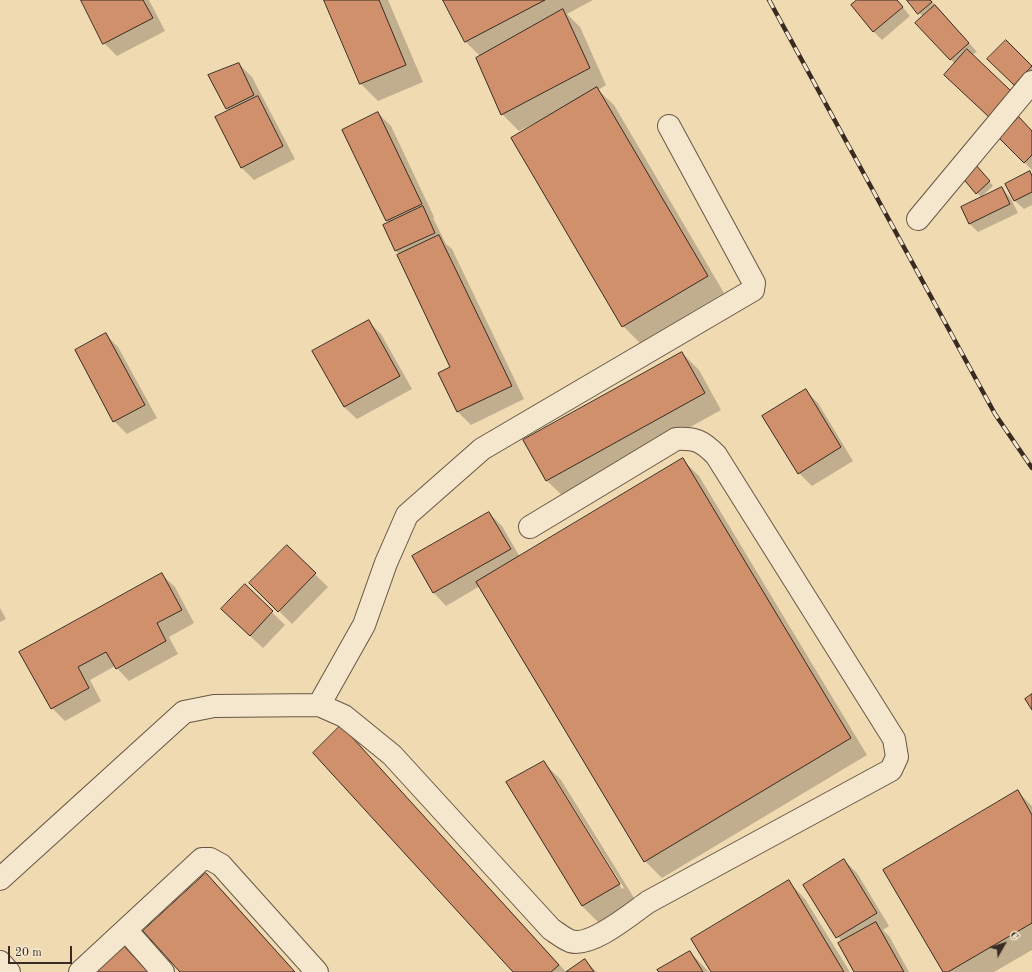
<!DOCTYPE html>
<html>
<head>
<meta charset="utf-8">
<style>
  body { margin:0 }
  #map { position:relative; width:1032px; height:972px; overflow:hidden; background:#f0dab2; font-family:"Old Standard TT",serif }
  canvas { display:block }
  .north { position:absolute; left:984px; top:924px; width:40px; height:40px; -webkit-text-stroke:3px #f5e7cd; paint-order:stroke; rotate:51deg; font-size:11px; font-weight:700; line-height:16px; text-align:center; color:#392b21 }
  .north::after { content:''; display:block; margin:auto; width:14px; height:18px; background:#392b21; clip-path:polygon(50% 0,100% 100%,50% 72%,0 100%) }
  .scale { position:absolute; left:8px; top:946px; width:64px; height:18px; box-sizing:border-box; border:2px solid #392b21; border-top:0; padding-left:5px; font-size:12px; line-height:14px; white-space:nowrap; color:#392b21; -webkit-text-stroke:3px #f5e7cd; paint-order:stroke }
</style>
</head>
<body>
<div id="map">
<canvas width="1032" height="972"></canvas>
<div class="north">С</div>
<div class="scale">20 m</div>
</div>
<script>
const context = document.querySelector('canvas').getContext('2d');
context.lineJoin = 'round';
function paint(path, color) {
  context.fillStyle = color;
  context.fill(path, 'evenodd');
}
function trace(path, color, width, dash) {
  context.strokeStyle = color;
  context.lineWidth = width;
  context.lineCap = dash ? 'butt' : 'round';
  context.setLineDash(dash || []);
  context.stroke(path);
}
const shadow = new Path2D(`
  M82,0H149L165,31L117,56L104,43Z
  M325,0H388L423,82L378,101L361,84Z
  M444,0H593L567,14L580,27L606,85L598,90L614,105L724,293L640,343L623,326L538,123L537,122L519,131L502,114L481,57L466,42Z
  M859,0H897L910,16L882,40L873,31Z
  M908,0H931L977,52L955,64L917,23L923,17Z
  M1006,42L1032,67V84L1023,93L989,59Z
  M239,64L252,77L295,159L254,180L241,167L229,111L227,108Z
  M378,113L391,126L434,217L433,218L446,244L452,249L524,399L471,425L458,412L439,373L452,367L400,255L396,251L389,223L343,130Z
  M1032,132V170L1000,138Z
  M979,169L993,186L981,197L977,193Z
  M1030,172L1032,175V205L1024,209L1015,201L1006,185Z
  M1001,188L1010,197L1018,213L978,232L970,224Z
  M368,321L381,334L412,389L357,419L344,407Z
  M105,334L118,347L157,418L127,434L114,421Z
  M682,353L699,370L721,410L564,497L547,481Z
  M806,391L818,403L853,461L812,486L799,473L764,416Z
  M682,459L699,476L867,755L662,878L645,861L480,586L446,606L434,593L413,557L489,513L502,526L520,557Z
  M287,547L328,587L292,624L251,583Z
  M162,575L175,587L194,623L169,637L178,654L129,681L115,666L90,680L101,701L65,721L52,708L21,653Z
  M245,586L285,625L263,648L235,622Z
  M0,608L6,619L0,622Z
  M358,744L566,972H514Z
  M544,763L561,780L636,901L599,923L582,906L508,783ZM555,781H557L624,888L622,889Z
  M1018,792L1032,806V950L994,972H944Z
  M844,860L857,873L889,926L883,930L889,936L909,972H855L842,942L804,885Z
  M206,874L223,891L295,972H182Z
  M789,882L805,899L850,972H712Z
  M690,952L709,972H660Z
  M585,961L597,972H568Z`);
const building = new Path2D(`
  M81,0H143L153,18L103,44Z
  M324,0H379L406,65L360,84Z
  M443,0H545L465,42Z
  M857,0H897L903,7L873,32L851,5Z
  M907,0H930L932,2L918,14Z
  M935,5L969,43L950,60L915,23Z
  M563,9L590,68L501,115L476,58Z
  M1006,40L1032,66L1014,85L987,59Z
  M967,49L1012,92L989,117L944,75Z
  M239,63L254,95L226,109L208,75Z
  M597,87L708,276L622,327L511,138Z
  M258,96L283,146L241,168L215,117Z
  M378,112L422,204L386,221L342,130Z
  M1019,117L1032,131V155L1024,163L999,138Z
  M975,164L990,181L976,194L961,176Z
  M1030,171L1032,176V192L1014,201L1005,184Z
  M1002,187L1010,204L969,224L961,207Z
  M423,206L435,233L395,251L383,225Z
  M439,235L512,386L457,412L438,373L450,367L397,255Z
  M369,320L400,376L344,407L312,351Z
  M106,333L145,405L113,422L75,350Z
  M682,352L705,393L546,481L523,440Z
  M806,389L841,447L798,474L762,416Z
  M683,458L851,738L644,862L476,582Z
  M489,512L511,549L433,593L412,556Z
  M287,545L316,573L278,612L249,583Z
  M162,573L182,610L157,623L166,641L116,669L106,652L78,667L89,688L51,709L19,652Z
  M245,584L273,611L250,636L221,609Z
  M1032,694V710L1025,699Z
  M341,725L559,965L551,972H513L313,753Z
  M544,761L620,884L582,906L506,782Z
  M1018,790L1032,815V923L948,972H943L883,870Z
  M844,859L877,913L836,938L803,885Z
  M206,873L295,972H180L143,931Z
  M789,880L844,972H711L691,939Z
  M876,922L904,972H854L838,943Z
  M124,946L148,972H94Z
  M690,951L703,972H659L657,970Z
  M585,959L594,972H566Z`);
const minor = new Path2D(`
  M918,219L1032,82
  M319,705L364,625L386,563L407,515L482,449L753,290L754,283L669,126
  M0,879L184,712L214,706L319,705L344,716L392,755L551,929C557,933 563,938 570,941C591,948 631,914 648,902L891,770L897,757L894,739L716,455C702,441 696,438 676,439L530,527
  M126,930L163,972
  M0,962L9,972
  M80,972L202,859H210L221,865L317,972`);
const rail = new Path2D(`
  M769,0L995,414L1032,468`);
paint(shadow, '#0003');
paint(building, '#d1906c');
trace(building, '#392b21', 1);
trace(minor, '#675745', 24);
trace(minor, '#f5e7cd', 22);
trace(rail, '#392b21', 4.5);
trace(rail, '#f5e7cd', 3, [9]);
</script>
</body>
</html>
